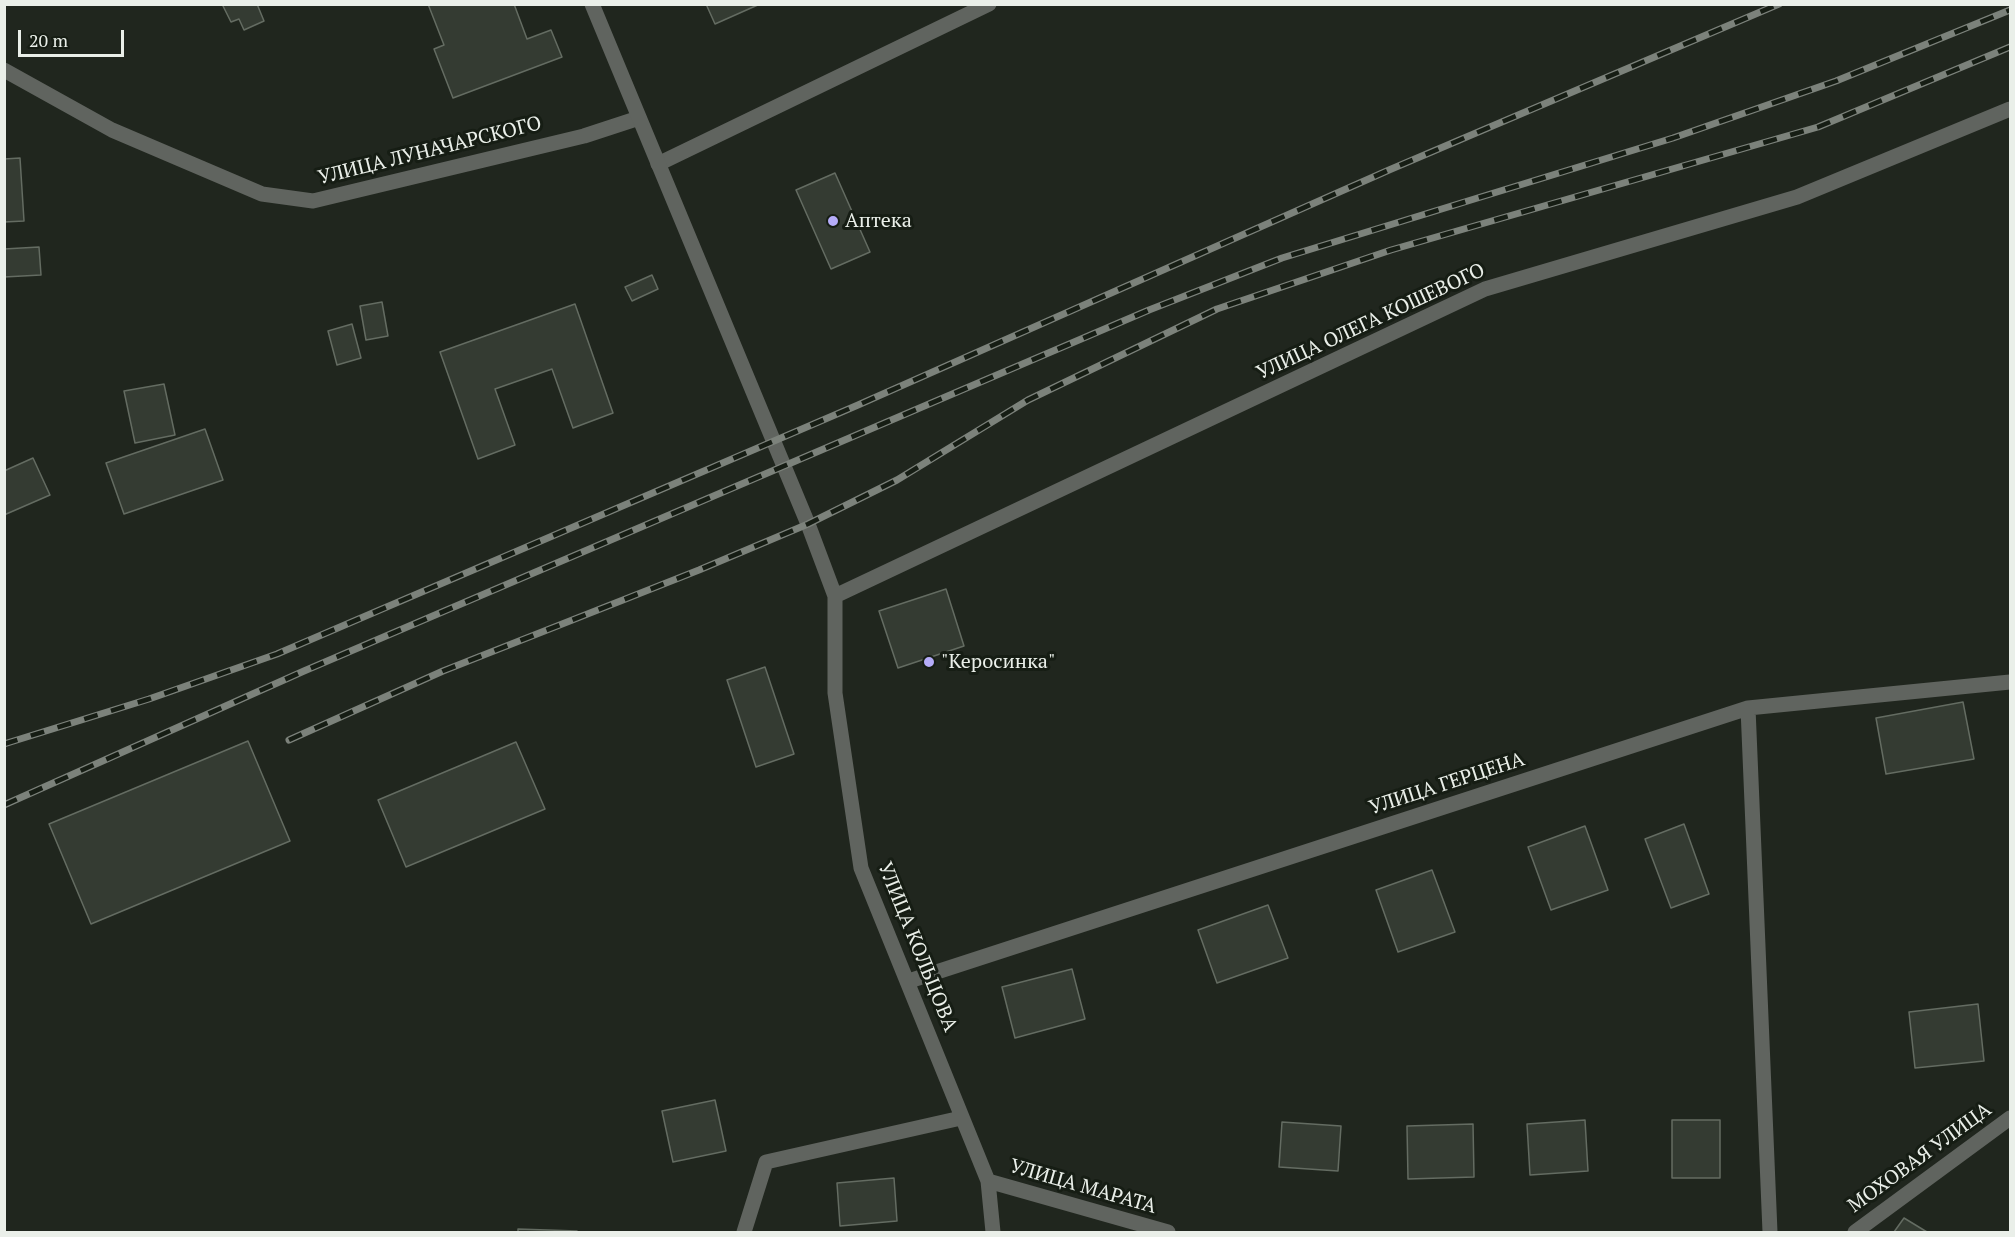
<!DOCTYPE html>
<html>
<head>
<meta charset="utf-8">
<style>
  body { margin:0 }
  #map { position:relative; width:2015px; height:1237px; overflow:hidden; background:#20261e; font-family:"PT Serif",serif }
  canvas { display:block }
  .frame { position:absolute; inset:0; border:6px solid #eaefe9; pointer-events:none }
  .scale { position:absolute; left:18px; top:30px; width:106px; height:27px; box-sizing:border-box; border:3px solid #eaefe9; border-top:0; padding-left:8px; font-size:18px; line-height:21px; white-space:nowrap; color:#eaefe9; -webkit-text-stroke:4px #161d14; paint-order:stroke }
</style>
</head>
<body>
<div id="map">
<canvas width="2015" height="1237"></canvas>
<div class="frame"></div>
<div class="scale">20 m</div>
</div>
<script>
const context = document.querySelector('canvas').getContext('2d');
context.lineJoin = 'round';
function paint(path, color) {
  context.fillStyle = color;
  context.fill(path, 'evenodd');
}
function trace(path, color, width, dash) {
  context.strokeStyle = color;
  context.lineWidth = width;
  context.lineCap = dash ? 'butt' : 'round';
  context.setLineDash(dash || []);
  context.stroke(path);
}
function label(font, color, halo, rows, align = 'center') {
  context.font = font + ' "PT Serif",serif';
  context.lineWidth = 6;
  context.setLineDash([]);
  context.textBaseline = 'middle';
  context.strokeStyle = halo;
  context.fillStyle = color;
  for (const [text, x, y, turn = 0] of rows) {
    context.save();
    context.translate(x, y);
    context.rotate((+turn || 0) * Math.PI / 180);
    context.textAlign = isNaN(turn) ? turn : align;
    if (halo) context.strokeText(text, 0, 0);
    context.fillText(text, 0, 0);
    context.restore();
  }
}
const building = new Path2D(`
  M222,4H257L264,21L244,30L239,19L231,22Z
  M428,4H514L527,39L551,30L562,57L453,98L434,49L444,45Z
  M706,4H760L715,24Z
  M20,158L24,221L4,222V159Z
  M835,173L870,252L831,269L796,190Z
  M39,247L41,275L4,277V249Z
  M652,275L658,289L632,301L625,287Z
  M382,302L388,336L366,340L360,306Z
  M575,304L613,413L573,428L552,369L495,389L515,445L478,459L440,352Z
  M352,324L361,358L337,365L328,331Z
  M164,384L175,435L135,443L124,391Z
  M205,429L223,480L124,514L106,463Z
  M33,458L50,495L4,515V471Z
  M946,589L964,646L898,668L879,611Z
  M765,667L794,754L756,767L727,680Z
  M1963,702L1974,759L1886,774L1876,718Z
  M248,741L290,841L91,924L49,824Z
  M516,742L545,809L406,867L378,800Z
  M1684,824L1709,894L1671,908L1645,839Z
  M1585,826L1608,890L1551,910L1528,847Z
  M1432,870L1455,932L1398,952L1376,890Z
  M1268,905L1288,958L1217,983L1198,930Z
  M1072,969L1085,1019L1015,1038L1002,987Z
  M1978,1004L1984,1061L1915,1068L1909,1012Z
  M715,1100L726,1151L673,1162L662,1111Z
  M1585,1120L1588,1171L1530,1175L1527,1124Z
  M1672,1120H1720V1178H1672Z
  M1282,1122L1341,1126L1338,1171L1279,1167Z
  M1473,1124L1474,1177L1408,1179L1407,1126Z
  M894,1178L897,1221L840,1226L837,1183Z
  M1904,1218L1927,1232H1894Z
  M518,1229L577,1231L576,1232H518Z`);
const service = new Path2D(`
  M4,70L112,130L262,194L313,201L584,136L639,118
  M658,164L989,4`);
const minor = new Path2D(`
  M592,4L808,524L835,596V693L861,868L988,1181L993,1232
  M835,596L1485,289L1797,197L2010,109
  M1748,708L1770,1232
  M909,981L1748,708L2010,682
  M988,1181L1168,1232
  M744,1232L766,1162L961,1118
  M1855,1232L2010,1118`);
const rail = new Path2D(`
  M289,740L443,671L699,570L808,524L897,480L1028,400L1217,309L1391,250L1818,127L2010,47
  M4,744L149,699L277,654L858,405L1389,170L1779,4
  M4,805L304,671L1149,310L1282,258L1673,138L1836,81L2010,10`);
const markers = [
  [833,221,6,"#b5acf9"],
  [929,662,6,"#b5acf9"]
];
const streetNames = [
  ["УЛИЦА ЛУНАЧАРСКОГО",430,151,-14],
  ["УЛИЦА ОЛЕГА КОШЕВОГО",1371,322,-25],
  ["УЛИЦА ГЕРЦЕНА",1447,784,-18],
  ["УЛИЦА КОЛЬЦОВА",917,947,68],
  ["МОХОВАЯ УЛИЦА",1920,1158,-36],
  ["УЛИЦА МАРАТА",1083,1187,16]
];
const poiNames = [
  ["Аптека",845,221],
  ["\"Керосинка\"",941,662]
];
paint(building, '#343b32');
trace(building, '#646c62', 1.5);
trace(service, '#60645f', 15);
trace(minor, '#60645f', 15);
trace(rail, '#7c827b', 7);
trace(rail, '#161d14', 4.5, [14]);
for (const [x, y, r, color] of markers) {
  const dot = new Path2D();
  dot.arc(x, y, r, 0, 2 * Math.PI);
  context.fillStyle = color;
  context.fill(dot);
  trace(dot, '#161d14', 2);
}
label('20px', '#eaefe9', '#161d14', streetNames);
label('20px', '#eaefe9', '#161d14', poiNames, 'left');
</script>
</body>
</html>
